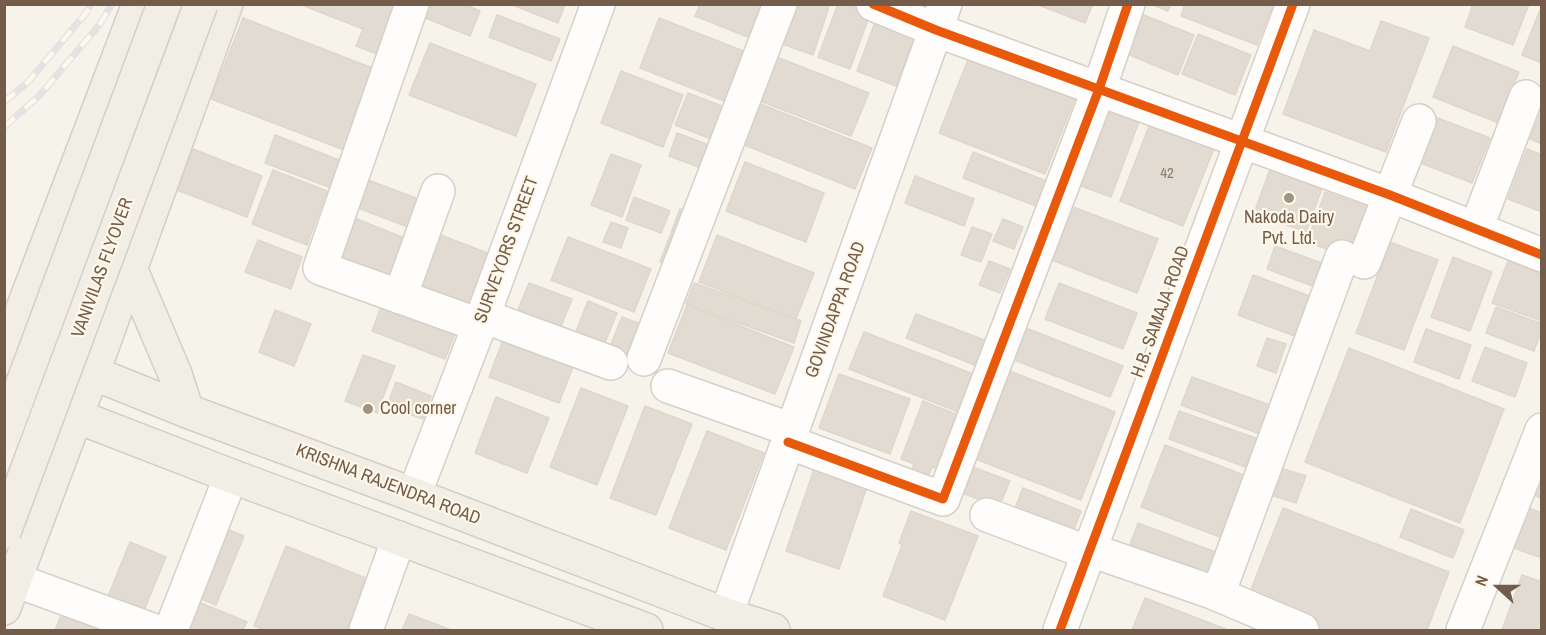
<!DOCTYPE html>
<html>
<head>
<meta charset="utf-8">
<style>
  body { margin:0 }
  #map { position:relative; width:1546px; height:635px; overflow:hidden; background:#f6f3ea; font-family:"Archivo Narrow",sans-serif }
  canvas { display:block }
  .frame { position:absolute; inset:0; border:6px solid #735d4a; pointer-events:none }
  .north { position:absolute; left:1468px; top:557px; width:60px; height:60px; -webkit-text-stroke:4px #fff8ea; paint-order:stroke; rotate:291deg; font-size:16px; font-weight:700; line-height:24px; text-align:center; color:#735d4a }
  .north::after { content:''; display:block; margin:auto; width:21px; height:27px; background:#735d4a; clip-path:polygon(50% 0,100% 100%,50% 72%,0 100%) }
</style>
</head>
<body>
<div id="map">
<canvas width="1546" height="635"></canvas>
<div class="frame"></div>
<div class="north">N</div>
</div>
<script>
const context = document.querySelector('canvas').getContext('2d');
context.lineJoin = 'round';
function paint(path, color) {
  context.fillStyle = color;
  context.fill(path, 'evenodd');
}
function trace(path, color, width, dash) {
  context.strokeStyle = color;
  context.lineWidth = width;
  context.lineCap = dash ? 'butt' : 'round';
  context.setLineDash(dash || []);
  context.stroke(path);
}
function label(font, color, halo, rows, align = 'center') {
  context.font = font + ' "Archivo Narrow",sans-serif';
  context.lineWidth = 4.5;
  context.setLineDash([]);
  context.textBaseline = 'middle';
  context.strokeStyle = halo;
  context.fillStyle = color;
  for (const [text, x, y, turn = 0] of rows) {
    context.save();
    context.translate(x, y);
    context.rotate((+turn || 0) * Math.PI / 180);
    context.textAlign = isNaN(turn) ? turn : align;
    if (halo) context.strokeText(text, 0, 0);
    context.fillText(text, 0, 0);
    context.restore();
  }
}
const building = new Path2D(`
  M299,4H402L382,56L356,46L363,29Z
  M428,4H463L480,11L470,36L423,17Z
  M510,4H565L558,23Z
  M700,4H766L753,39L695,16Z
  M786,4H830L813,55L774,41Z
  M838,4H845L870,14L850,69L818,57Z
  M1036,4H1093L1085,23Z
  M1151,4H1171L1168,11Z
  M1185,4H1273L1257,45L1181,16Z
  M1473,4H1529L1513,45L1465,27Z
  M1540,10H1542V63L1522,55Z
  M1141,14L1194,35L1178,75L1125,53Z
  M497,15L560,39L551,61L489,37Z
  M877,17L917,32L896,86L857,71Z
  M243,18L375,69L344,150L211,99Z
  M659,18L746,52L727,102L640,68Z
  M1381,21L1429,38L1386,152L1283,114L1314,30L1370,51Z
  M1198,34L1251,55L1235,95L1182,74Z
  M430,43L536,84L516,136L409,95Z
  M1453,46L1519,72L1499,123L1433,97Z
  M971,52L1077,93L1045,174L939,133Z
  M769,54L869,93L851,136L752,98Z
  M621,71L683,95L663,147L601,123Z
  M688,93L727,108L714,140L675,125Z
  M758,103L872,148L855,189L742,144Z
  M1101,105L1140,119L1111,197L1073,183Z
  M1542,110V144L1530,139Z
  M1435,117L1490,138L1472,183L1418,162Z
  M1151,121L1215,146L1183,226L1120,201Z
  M677,133L720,149L712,172L669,156Z
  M275,135L344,162L334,189L265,163Z
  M193,149L262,176L247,217L177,190Z
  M1527,149L1542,155V212L1508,199Z
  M973,152L1049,182L1039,207L963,178Z
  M611,154L641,165L622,217L591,205Z
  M745,162L824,193L806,242L726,211Z
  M1272,164L1324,183L1306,232L1254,213Z
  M273,170L327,191L307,245L252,224Z
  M915,176L974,199L964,226L905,203Z
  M360,177L432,204L421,232L350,205Z
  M1325,192L1371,208L1352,258L1307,242Z
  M634,197L670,211L661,233L626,220Z
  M1065,204L1158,239L1137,293L1044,257Z
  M680,209L694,214L673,267L660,262Z
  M347,215L417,243L400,288L329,260Z
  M1003,219L1023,227L1014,249L993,241Z
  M611,222L628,228L621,248L603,242Z
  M972,227L992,234L981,262L961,255Z
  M433,232L490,254L466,317L409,295Z
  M717,235L814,273L796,319L699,282Z
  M568,237L651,269L634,312L551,280Z
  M258,240L302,257L291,289L245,272Z
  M1390,242L1438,260L1404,350L1356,333Z
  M1275,246L1327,265L1318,288L1267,269Z
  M1453,257L1492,272L1470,331L1431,317Z
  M989,261L1010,269L1000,293L979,285Z
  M1508,261L1542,274V321L1492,303Z
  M1253,275L1315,298L1300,338L1238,315Z
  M529,283L572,299L556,339L513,322Z
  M694,283L801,321L794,343L686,304Z
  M1059,283L1137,313L1123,349L1045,319Z
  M384,299L458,327L445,359L372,331Z
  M588,301L617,313L600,355L571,344Z
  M687,305L794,347L775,394L668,353Z
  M1496,307L1542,324V329L1534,351L1486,333Z
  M275,310L311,324L294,366L259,352Z
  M916,314L995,344L985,369L906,338Z
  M622,317L646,326L631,364L607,354Z
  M1026,328L1123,366L1110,397L1014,360Z
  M1426,329L1471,345L1459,379L1414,362Z
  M864,332L976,375L961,413L849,369Z
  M1267,338L1286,344L1276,373L1257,366Z
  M503,340L573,367L559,403L489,377Z
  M1485,347L1527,363L1515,397L1472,381Z
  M1349,348L1504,409L1460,523L1305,462Z
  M363,355L395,366L377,413L345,401Z
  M1007,370L1115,412L1081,500L973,458Z
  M839,374L910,399L890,454L819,428Z
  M1192,377L1270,405L1260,434L1181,405Z
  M396,382L431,396L423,419L387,406Z
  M581,388L628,406L597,485L550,467Z
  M496,397L549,418L527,473L475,453Z
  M923,401L966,418L944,471L932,467L925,486L908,479L914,464L901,459Z
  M645,406L692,424L656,515L610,498Z
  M1179,411L1261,440L1251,469L1169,439Z
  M707,431L764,453L726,550L669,528Z
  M1165,445L1244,475L1220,537L1141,507Z
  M815,466L868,484L839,569L786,551Z
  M973,467L1010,481L999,507L962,493Z
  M1284,469L1306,476L1296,503L1274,496Z
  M1542,471V498L1533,495Z
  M1023,488L1081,511L1072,535L1013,513Z
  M1526,507L1542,513V558L1511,547Z
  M1283,508L1449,572L1427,630H1319L1246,602Z
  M1411,509L1464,530L1453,558L1400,537Z
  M911,511L978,536L945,620L883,596L902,545L899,543Z
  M1138,523L1221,554L1211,584L1127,553Z
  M217,525L244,536L216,605L189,594Z
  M130,542L166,557L140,620L104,606Z
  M286,546L368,579L347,630H265L254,626Z
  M1522,575L1542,582V630H1502Z
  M189,598L247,622L243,630H176Z
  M1145,598L1228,630H1132Z
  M63,611L115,630H55Z
  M409,614L451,630H402Z`);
const minor = new Path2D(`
  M412,4L320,268L479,325
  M873,4L936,30L1390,195L1542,255
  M1476,229L1526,97
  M1364,262L1419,121
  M400,297L438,191
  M483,316L611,363
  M644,359L780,4
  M668,386L792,430
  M788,442L943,499L1099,89L1128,4
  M414,495L483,316L598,4
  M987,515L1089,553L1105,555L1212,592L1302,630
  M15,580L152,630
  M1218,594L1342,257
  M726,615L945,4
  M171,630L231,476
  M366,630L399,538
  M1060,630L1293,4
  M1463,630L1542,430`);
const major = new Path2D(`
  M130,268L175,374L187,411
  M4,337L187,411L414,495L726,615L773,630
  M4,358L139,4
  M25,395L76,416L231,476L646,630
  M4,608L76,416L93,372L226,4`);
const rail = new Path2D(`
  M4,102L28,82L86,13L91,4
  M4,127L40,95L100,24L112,4`);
const majorBridge = new Path2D(`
  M4,434L164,4
  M4,532L201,4`);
const cycleway = new Path2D(`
  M873,4L936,30L1390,195L1542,255
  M788,442L943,499L1099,89L1128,4
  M1060,630L1293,4`);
const markers = [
  [1289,198,6,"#a19282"],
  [368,409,6,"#a19282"]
];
const numberNames = [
  ["42",1167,174]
];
const poiNames = [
  ["Nakoda Dairy",1289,218],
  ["Pvt. Ltd.",1289,239],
  ["Cool corner",380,409,"left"]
];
const streetNames = [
  ["SURVEYORS STREET",507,250,-70],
  ["VANIVILAS FLYOVER",103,268,-70],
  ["GOVINDAPPA ROAD",836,310,-70],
  ["H.B. SAMAJA ROAD",1161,312,-70],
  ["KRISHNA RAJENDRA ROAD",388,485,21]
];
paint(building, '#e2dbd2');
trace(building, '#dfd6cc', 1.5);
trace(minor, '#d5d0c8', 36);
trace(major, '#d5cec6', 36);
trace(minor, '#fefdfc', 33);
trace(major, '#f1eee5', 33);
trace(rail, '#e5e2e4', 7);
trace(rail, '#fff8ea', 4.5, [14]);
trace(majorBridge, '#d5cec6', 36, []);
trace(majorBridge, '#f1eee5', 33);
trace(cycleway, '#e8590c', 9);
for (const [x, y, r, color] of markers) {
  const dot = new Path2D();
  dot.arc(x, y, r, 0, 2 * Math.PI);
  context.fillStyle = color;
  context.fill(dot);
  trace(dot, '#fff8ea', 2);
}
label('15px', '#907e6e', null, numberNames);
label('18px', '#735d4a', '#fff8ea', poiNames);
label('18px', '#735d4a', '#fff8ea', streetNames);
</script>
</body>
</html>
